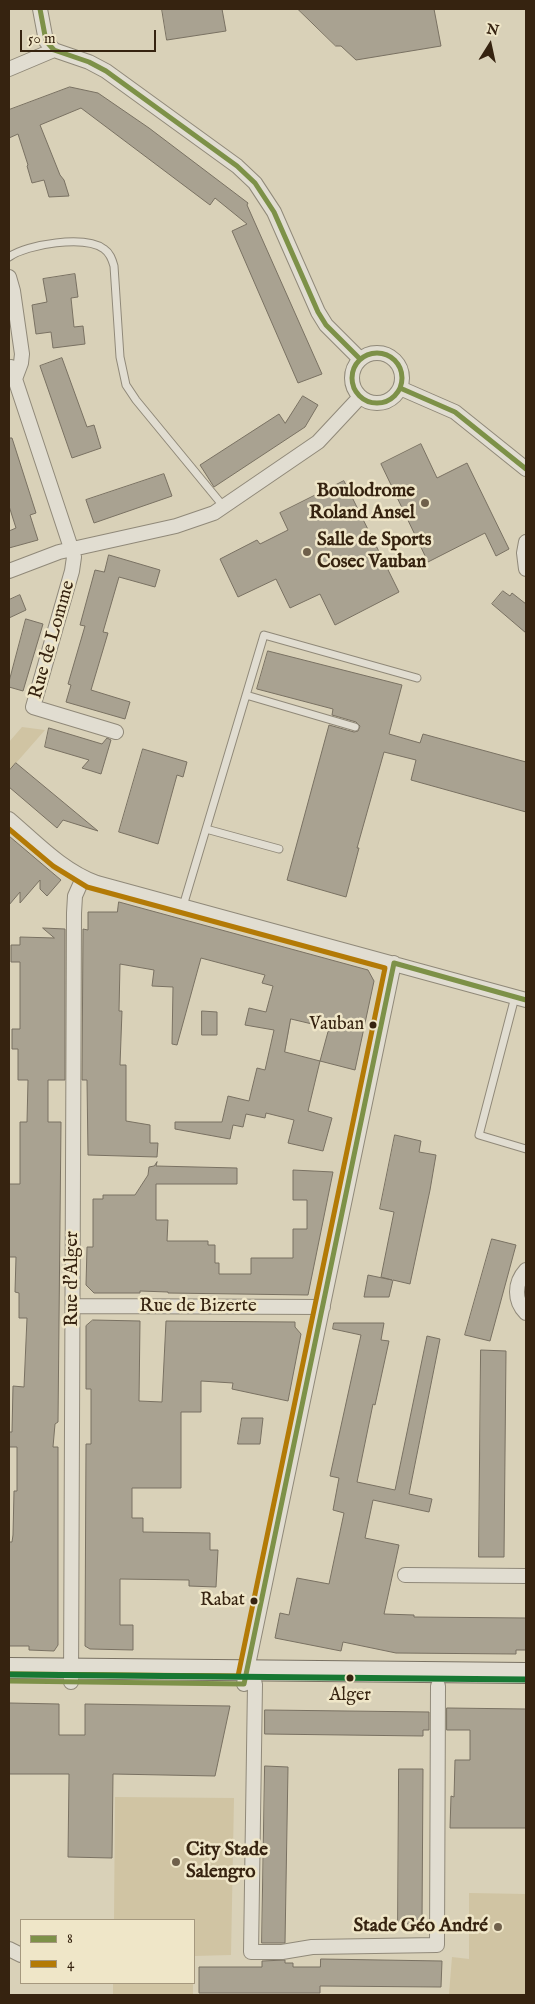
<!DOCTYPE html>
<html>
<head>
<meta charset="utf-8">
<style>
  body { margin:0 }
  #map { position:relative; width:535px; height:2004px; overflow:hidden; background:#d9d1b8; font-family:"IM FELL English",serif }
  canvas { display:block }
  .frame { position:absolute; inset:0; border:10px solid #362310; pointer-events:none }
  .legend { position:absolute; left:20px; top:1919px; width:175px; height:65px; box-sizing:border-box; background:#efe6c8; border:1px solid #a5987e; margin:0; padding:6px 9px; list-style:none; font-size:15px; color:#362310 }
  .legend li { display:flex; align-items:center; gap:10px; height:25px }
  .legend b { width:25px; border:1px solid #a5987e }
  .north { position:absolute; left:465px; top:20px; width:50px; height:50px; -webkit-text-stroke:4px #efe6c8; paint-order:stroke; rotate:10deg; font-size:14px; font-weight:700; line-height:20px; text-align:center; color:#362310 }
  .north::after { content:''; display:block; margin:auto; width:18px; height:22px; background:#362310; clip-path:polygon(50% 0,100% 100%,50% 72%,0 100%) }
  .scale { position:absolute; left:20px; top:30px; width:136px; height:22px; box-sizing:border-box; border:2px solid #362310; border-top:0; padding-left:6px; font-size:15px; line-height:18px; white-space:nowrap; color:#362310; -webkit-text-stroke:4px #efe6c8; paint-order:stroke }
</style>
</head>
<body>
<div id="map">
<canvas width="535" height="2004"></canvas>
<div class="frame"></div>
<ul class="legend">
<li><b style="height:6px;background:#7d9148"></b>8</li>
<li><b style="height:6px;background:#b37a06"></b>4</li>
</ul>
<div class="north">N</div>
<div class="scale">50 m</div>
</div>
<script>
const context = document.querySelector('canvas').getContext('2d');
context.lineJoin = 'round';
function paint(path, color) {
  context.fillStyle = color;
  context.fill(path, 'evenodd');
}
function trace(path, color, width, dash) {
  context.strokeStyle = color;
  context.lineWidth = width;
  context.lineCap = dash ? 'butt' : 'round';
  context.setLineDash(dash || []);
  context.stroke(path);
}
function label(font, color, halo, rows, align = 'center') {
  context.font = font + ' "IM FELL English",serif';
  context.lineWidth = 5;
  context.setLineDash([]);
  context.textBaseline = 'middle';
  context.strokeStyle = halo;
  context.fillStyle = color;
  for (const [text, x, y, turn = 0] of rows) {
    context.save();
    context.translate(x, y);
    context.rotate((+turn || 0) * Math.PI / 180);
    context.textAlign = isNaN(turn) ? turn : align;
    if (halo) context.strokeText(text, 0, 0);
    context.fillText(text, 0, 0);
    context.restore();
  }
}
const green = new Path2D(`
  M22,727L45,730L9,771V742Z
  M115,1797L234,1798L231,1955L194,1956V1920H114Z
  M469,1893L526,1894V1995H313L449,1994L452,1957L469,1959Z
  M113,1983H193V1995H113Z`);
const building = new Path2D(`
  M162,9H222L226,31L167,40Z
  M298,9H434L441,46L356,60L341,46H336Z
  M70,87L98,93L149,128L248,203L247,205L322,374L298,383L232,231L247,224L215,198L210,205L81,108L40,125L60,175L64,180L69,196L49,197L44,180L32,183L27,166L28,165L18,134L9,138V110Z
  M75,274L78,297L71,298L74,327L83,326L85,344L53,348L51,332L36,334L32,305L47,302L43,279Z
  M62,358L87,427L94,425L101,448L72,458L40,366Z
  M303,396L318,405L305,427L214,487L200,465L279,414L285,423Z
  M9,438H12L36,513L30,515L38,540L9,548V531L16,528L9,506Z
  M421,444L437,478L467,463L509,549L496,556L485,533L428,562L381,464Z
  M164,474L172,496L94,523L86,500Z
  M344,481L399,592L335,625L320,594L290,608L276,579L238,597L220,559L257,540L260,544L288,530L280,513Z
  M109,555L160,570L155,587L119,577L103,632L108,633L91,690L130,702L125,719L66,702L71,685L68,684L85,626L80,625L95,570L104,572Z
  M503,591L510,596L512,593L526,604V633L492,604Z
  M20,595L26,610L9,618V600Z
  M26,619L43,624L23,691L9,687V682Z
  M268,651L402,685L389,734L420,743L423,734L526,762V812L411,780L416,760L384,752L357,848H359L346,897L287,880L329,725L354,732L358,731L360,726L356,722L332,715L333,709L257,689Z
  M49,728L102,744L107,738L111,740L101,774L82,768L89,760L45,747Z
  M143,749L187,762L183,777L177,775L158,844L119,832Z
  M16,763L98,831L63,820L57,828L9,787V771Z
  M9,836L61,880L47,896L40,889V880L20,903V892L9,905Z
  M119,902L368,970L374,981L355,1070L320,1061L308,1111L332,1118L323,1151L288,1143L294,1120L266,1113L265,1118L246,1114L243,1127L233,1125L230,1139L175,1129V1122H222L228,1096L249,1101L257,1068L265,1070L274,1030L245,1025L249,1008L266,1012L273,986L262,983L265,975L201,958L177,1045L172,1044L173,987L152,986L154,970L120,964L119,1011H122L120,1065H126V1121L150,1125V1143H158L157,1157L88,1155L87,1080H82L83,929L88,930V912H117ZM291,1019L329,1028L320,1061L285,1052Z
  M43,928L65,929V1080H48V1122H61L58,1422L55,1424L53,1447H58V1645L54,1651L29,1650V1646H9V1542H12L13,1535L14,1491H17V1447H9V1432H12L13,1386L24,1387L27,1318H19V1293L15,1292L16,1257H9V1184H20V1122H27L28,1080H18V1049H12V1029H20V962H11V945H20V937L54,938Z
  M202,1011L217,1012V1035H202Z
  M395,1135L421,1141L419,1152L436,1155L430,1190L410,1284L393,1280L389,1297H364L368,1275L392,1280L381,1277L394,1212L380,1209Z
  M157,1162L156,1166L237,1168V1184H156V1220H168L167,1241H208V1245H215V1263H219V1274H251V1258H293V1229H307V1200H293V1170L333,1172L308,1295L168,1293V1292L140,1291V1293H94L86,1285L87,1247H93V1199H103V1195H135L148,1175L149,1167L154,1166Z
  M492,1239L516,1245L490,1341L465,1335Z
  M93,1320L140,1321L139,1401L162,1402L166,1321L295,1322V1327L301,1334L288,1401L232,1389L233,1383L201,1381V1412H181V1488H132V1518H143V1532L210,1533V1550H218L216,1587L189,1586V1580L120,1579V1625H133V1650L90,1649L85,1646L86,1444H91V1389H86V1326Z
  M334,1323H384L381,1340L389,1341L375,1405L373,1404L357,1482L395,1490L427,1336L440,1339L409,1494L432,1499L429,1512L373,1500L365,1538L399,1545L384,1614L414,1615V1617L526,1618V1650H516V1654L396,1653L343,1642L341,1651L275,1638L280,1613L289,1615L297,1578L329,1584L344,1513L333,1510L339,1478L330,1476L361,1335L333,1329Z
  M481,1350L506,1351L504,1557H479Z
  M242,1418H263L260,1444H238Z
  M9,1703L59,1704V1735H85V1704L230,1706L215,1776L113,1774L112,1858L68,1857L69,1774H9Z
  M447,1708L526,1709V1828H450L451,1796L454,1797L455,1760H470V1730H447Z
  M265,1710L429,1712V1730H423V1736L265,1734Z
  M265,1766L288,1767L285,1943H262Z
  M399,1769H423L422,1924H398Z
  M321,1959L442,1961L441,1987L320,1986V1993H199V1967H262V1961L285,1960V1963H293V1967H320Z`);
const lane = new Path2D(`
  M9,257C27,244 85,235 104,249C110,253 112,259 114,266L120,357L126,385L136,400L224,507
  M246,695L355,727
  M206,829L279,849
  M183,906L264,635L417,678
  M515,997L479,1135L526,1149`);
const street = new Path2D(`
  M40,9L46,41L54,50L89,62L106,71L237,166L255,183L274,212L318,312L326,325L360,359
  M9,69L54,50
  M9,277L13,291L22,354L21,363L15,379
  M352 378a25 25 0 1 1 50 0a25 25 0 1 1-50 0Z
  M11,367L74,557L72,571L33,707L116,732
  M400,388L455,412L526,469
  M526,542L524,553L526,569
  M9,571L59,552L176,526L214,513L318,442L360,397
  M9,819C36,842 63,871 97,883L526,1000
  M526,1270C514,1283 514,1301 526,1313
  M73,1306L323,1307
  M405,1575L526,1576
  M71,1682L74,913L75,896L83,878
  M244,1684L394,963
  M255,1684L251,1952H282L312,1947L437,1945L438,1686
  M9,1949L21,1955`);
const secondary = new Path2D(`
  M9,1668L526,1673`);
const bus1 = new Path2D(`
  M40,9L46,41L54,50L89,62L106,71L237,166L255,183L274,212L318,312L326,325L360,359
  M352 378a25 25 0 1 1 50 0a25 25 0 1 1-50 0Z
  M400,388L455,412L526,469
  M394,963L526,1000
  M9,1681L244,1684L394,963`);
const bus2 = new Path2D(`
  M9,829L53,866L87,887L385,968L238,1676L9,1674`);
const bus3 = new Path2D(`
  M9,1675L526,1680`);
const bus4 = new Path2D(`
  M9,1674L526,1679`);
const markers = [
  [425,503,5,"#6f604b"],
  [307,552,5,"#6f604b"],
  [373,1025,4.5,"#362310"],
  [254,1601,4.5,"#362310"],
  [350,1678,4.5,"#362310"],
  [176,1862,5,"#6f604b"],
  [498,1927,5,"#6f604b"]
];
const busNames = [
  ["Vauban",364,1025],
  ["Rabat",245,1601],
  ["Alger",350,1696,"center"]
];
const poiNames = [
  ["Boulodrome",415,492],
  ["Roland Ansel",415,514],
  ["Salle de Sports",317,541,"left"],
  ["Cosec Vauban",317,563,"left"],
  ["City Stade",186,1851,"left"],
  ["Salengro",186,1873,"left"],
  ["Stade Géo André",488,1927]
];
const streetNames = [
  ["Rue de Lomme",53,640,-74],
  ["Rue d'Alger",73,1279,-90],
  ["Rue de Bizerte",198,1307]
];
paint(green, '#d0c4a3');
paint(building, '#a9a291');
trace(building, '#797162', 1);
trace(lane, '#908979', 9);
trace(street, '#908979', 16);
trace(secondary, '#797162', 22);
trace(lane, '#e1ddd1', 7);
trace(street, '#e1ddd1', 14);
trace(secondary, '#e1ddd1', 20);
trace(bus1, '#7d9148', 5);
trace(bus2, '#b37a06', 5);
trace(bus3, '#177833', 5);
trace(bus4, '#177833', 5);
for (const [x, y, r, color] of markers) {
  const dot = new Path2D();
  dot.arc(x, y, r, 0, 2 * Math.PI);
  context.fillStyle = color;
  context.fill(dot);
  trace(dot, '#efe6c8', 2);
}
label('18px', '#362310', '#efe6c8', busNames, 'right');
label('bold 19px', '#362310', '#efe6c8', poiNames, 'right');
label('19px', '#362310', '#efe6c8', streetNames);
</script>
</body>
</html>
